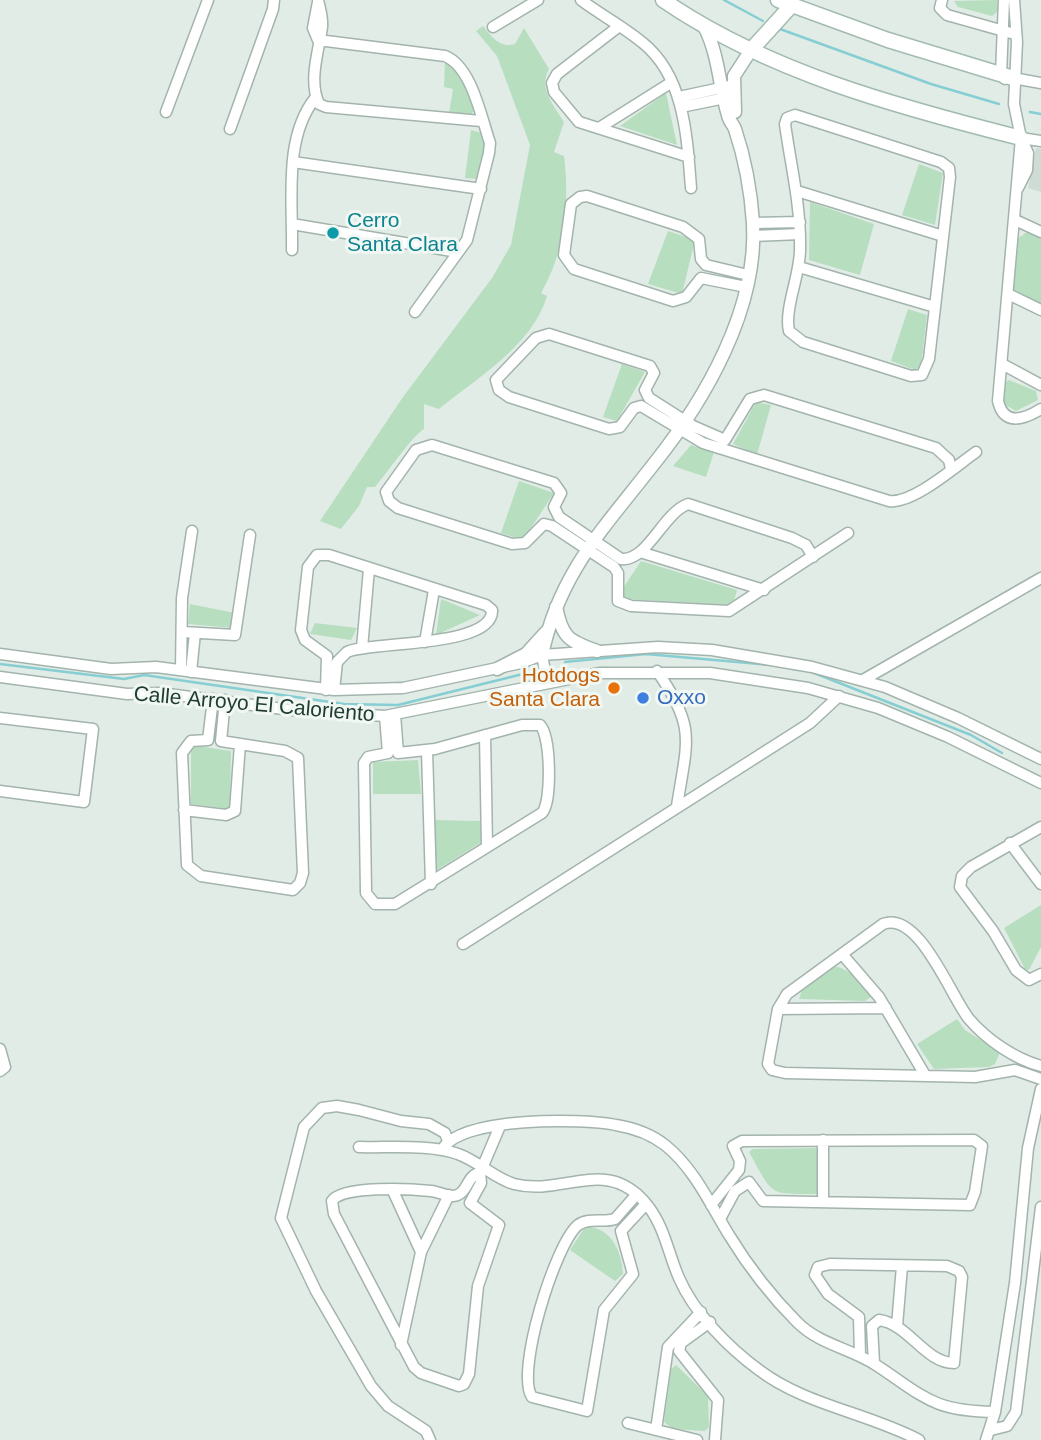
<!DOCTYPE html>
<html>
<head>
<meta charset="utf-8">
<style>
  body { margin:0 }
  canvas { display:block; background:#e1ece6 }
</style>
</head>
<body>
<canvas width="1041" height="1440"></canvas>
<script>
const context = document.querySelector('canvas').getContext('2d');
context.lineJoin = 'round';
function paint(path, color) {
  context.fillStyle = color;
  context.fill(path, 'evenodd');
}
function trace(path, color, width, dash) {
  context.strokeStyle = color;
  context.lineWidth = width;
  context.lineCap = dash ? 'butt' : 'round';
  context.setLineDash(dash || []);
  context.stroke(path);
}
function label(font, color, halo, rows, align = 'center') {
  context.font = font + ' Helvetica,sans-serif';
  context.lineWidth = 6;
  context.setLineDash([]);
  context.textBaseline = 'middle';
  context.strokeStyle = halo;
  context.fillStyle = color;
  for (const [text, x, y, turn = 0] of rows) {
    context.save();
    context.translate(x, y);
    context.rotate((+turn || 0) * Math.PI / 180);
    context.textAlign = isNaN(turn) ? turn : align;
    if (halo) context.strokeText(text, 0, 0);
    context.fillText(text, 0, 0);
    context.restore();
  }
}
const built = new Path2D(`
  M1036,148L1041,149V192L1028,188Z`);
const green = new Path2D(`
  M997,0V12L992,16L958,7L954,1Z
  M483,26C493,38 499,48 515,44L524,28L549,69C538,89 554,105 564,122L554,152L564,156C570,203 565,252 541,293L547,296C532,346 478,377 439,409L424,404V429C414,434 386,474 375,487H367L359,506L341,529L320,521L403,397L492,278L511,245L530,145L497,56L476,31Z
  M445,62C464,68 468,95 474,111L470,115L449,113L453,89L444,87Z
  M666,93L677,145L620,126Z
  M471,130L482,133L487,146L479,179L465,178Z
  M919,164L943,173L935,225L902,215Z
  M810,202L874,224L860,275L809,260Z
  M668,231L695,240L682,294L648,284Z
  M1027,232L1041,239V303L1014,292L1011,286L1017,239Z
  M908,309L927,315L921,366L915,370L891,361Z
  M622,364L645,372L617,421L603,417Z
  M1009,380L1036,391L1038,400L1016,411L1004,404V383Z
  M756,402L771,405L757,455L733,444Z
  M691,445L714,452L706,477L673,466Z
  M519,481L554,493L523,540L501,533Z
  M641,561L737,590L733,605L626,599L621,591Z
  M441,599L480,615L436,635Z
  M190,604L235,613L233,628L188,624Z
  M315,623L357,628L351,640L310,634Z
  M191,745L231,751L230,809L191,804Z
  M418,760L421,794H373V762Z
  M435,820L480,821L482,842L435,871Z
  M1041,905V947L1029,970L1025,969L1004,928Z
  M834,966C850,969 864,983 871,997L865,1001L799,999L802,990Z
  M957,1019L965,1030L1000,1052L995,1064L989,1067L934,1069L917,1044Z
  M819,1148V1194C768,1194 774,1197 749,1152L753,1149Z
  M585,1227C610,1226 622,1250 623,1274L615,1281L570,1250Z
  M676,1365L708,1396L709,1427L705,1431L673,1429L664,1422L671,1369Z`);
const stream = new Path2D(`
  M724,0L763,21
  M780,29L931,84L999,104
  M1030,112L1041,114
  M565,662L646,654L771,665
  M0,664L124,679L144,675L344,704L398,705L523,674
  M809,671L971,735L1002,753`);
const minor = new Path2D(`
  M318,0C320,9 323,18 322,27C319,51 308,80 319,104L326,107L481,121
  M581,0C601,15 624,27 643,43C685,77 687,138 691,188
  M942,0L940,8L947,15L1011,33
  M1004,0L1001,75L1005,79
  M1014,0L1017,42L1014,104L1021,138L1028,153L1027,170L1018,188
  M493,27L538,0
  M618,27L557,74L552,83L554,92L579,122L689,157
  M318,40L445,56C472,67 481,117 490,143L489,153L467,240L415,312
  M318,40L313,28L318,2
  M1013,78L1041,83
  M679,97L730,86
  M681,107L730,97
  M166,112L208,0
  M795,115L941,162L949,168L950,177L929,359L922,375L911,376L803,342L789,331C784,309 800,275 800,250C801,206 791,167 785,124L787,118Z
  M599,128L672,82
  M230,129L273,9L274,0
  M1021,138L998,401C1004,427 1025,419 1041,409
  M1021,138L1041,141
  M293,162L481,189
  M797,191L943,236
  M1015,220L1041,232
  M753,223L800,222
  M292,224L458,252
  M753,236L800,234
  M292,250C293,201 283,137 316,97
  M799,267L935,307
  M746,287L701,278L686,297L673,301L574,269L564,255L571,204L580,197L587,196L683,227L699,239L701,259L706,265L748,275
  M1008,294L1041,310
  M1002,364L1041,385
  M951,469L949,460L936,448L764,395L750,399L725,440L693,426L649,398L645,390L654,373L650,366L549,334L536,338L496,380L499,390L509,397L609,429L620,427L634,408L641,406L703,443L889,501C913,504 956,466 976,452
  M640,552L764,590
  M813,557L806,545L792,538L688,504C663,513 647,562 621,559L559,517L554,507L561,493L554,483L432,445L416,450L386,492L389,501L398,508L512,544L525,543L544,524L552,526L614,567L618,573V601L631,606L729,611L848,533
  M183,632L235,635L250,535
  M425,642L434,590
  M362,648L369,569
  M0,654L111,669L156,667L334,690L403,688L521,663L542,655L658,647L712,650L812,667L885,687L958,718L1041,759
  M542,655L547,682
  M181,670L182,598L192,531
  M657,671C697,728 687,741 677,806
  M191,672L195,633
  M0,677L127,694L160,693L291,710L385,716L599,673H710L808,688L878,708L948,737L1041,783
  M863,680L1041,578
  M326,690L327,656L305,640L301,630L308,567L317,555H329L486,605L492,610C494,648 371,641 347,652L337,662L334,690
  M213,699L208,740L191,741L182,753L187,865L201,876L293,890L300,883L303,873L298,758L285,751L221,741L225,700
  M385,716L388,753L368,757L364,763L366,893L375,904H395L542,813C552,802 551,736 540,725H522L435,749L398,753L395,715
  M0,718L93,729L84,802L0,791
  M485,735L487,846
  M427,750L431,884
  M184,810L226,815L235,811L240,744
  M1041,827L971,867L962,876L960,887L993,931L1016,970L1029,980L1041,974
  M1010,843L1041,884
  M463,944L810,723L839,696
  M842,954L879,997L925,1075
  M778,1009L886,1008
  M0,1049L5,1067L0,1071
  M1041,1066C1015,1059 987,1040 969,1019C951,997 919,910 883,924L787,994L778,1009L768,1064L772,1070L785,1073L975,1077L1015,1070L1041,1079
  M823,1140V1201
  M359,1147C388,1148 432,1144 458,1154C478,1161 494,1178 514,1184C564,1197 607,1154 648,1206C665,1228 668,1253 679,1278C694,1313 729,1348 759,1370C805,1405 868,1413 919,1440
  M443,1148C464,1117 581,1118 616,1125C634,1128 651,1134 665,1145C694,1168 710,1204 729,1235C748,1266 771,1296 797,1322C820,1345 850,1348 876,1365C925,1397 932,1411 995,1412
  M480,1173C466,1175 468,1195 453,1196C446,1196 439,1192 431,1191C412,1189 342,1185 332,1201L334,1214L414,1367L421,1373L459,1386L464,1384L469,1374L478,1286L499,1225L470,1203L481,1183L480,1173L500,1126
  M393,1191L421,1252
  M637,1194L615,1219C603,1223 589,1217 578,1225C555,1244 515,1373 532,1397L587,1411L604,1310L633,1274L621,1231L646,1204
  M711,1205L739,1170L740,1161L733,1146L742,1141L974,1140L982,1146L975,1192L970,1205L763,1201L749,1182L735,1191L720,1219
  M710,1322L681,1343L679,1351L718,1400L715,1440
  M897,1326L902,1266
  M401,1345L421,1252L449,1195
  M860,1356L859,1317L828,1294L815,1275L818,1267L830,1264L947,1266L959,1271L962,1277L954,1363C925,1363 909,1324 879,1320L872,1326L874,1363
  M628,1423L697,1440
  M656,1430L668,1347L701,1312
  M991,1430L1007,1426L1016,1412L1041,1207
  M430,1440L426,1431L388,1406L371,1386L316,1291L281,1218L304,1127L322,1108L337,1106L359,1110L401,1121L429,1124L445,1133L448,1141
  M986,1440L995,1412L1015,1283L1028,1148L1041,1089`);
const tertiary = new Path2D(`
  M735,112L734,76L751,50
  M556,607C562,637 568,641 597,651
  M542,655C559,573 604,528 653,465C705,400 758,309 753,223C751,192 745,159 735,129C733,124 729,121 728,115C719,86 719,56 705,28
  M497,669L526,654L546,632`);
const secondary = new Path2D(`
  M663,0C768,72 898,107 1021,138
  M778,0L888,40L1013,78
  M751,50L791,6`);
const markers = [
  [333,233,7,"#0f9aa8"],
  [614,688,7,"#e8710a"],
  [643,698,7,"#3f7fe0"]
];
const cultureNames = [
  ["Cerro",347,221],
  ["Santa Clara",347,245]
];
const foodNames = [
  ["Hotdogs",600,676],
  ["Santa Clara",600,700]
];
const shopNames = [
  ["Oxxo",657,698]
];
const streetNames = [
  ["Calle Arroyo El Caloriento",254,705,5]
];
paint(built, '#cfdcd5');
paint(green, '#b8dec0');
trace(stream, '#86ced3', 2.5);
trace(minor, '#a3b4ad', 13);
trace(tertiary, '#a3b4ad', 15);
trace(secondary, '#a1bbb0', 17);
trace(minor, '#fff', 10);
trace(tertiary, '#fff', 12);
trace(secondary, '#fff', 14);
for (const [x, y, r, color] of markers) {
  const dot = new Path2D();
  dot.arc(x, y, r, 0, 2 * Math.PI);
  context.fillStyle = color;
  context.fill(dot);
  trace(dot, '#f1f8f4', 2.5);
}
label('21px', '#0d838f', '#f1f8f4', cultureNames, 'left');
label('21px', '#c56008', '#f1f8f4', foodNames, 'right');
label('21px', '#366cbe', '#f1f8f4', shopNames, 'left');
label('21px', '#203d33', '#f1f8f4', streetNames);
</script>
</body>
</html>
